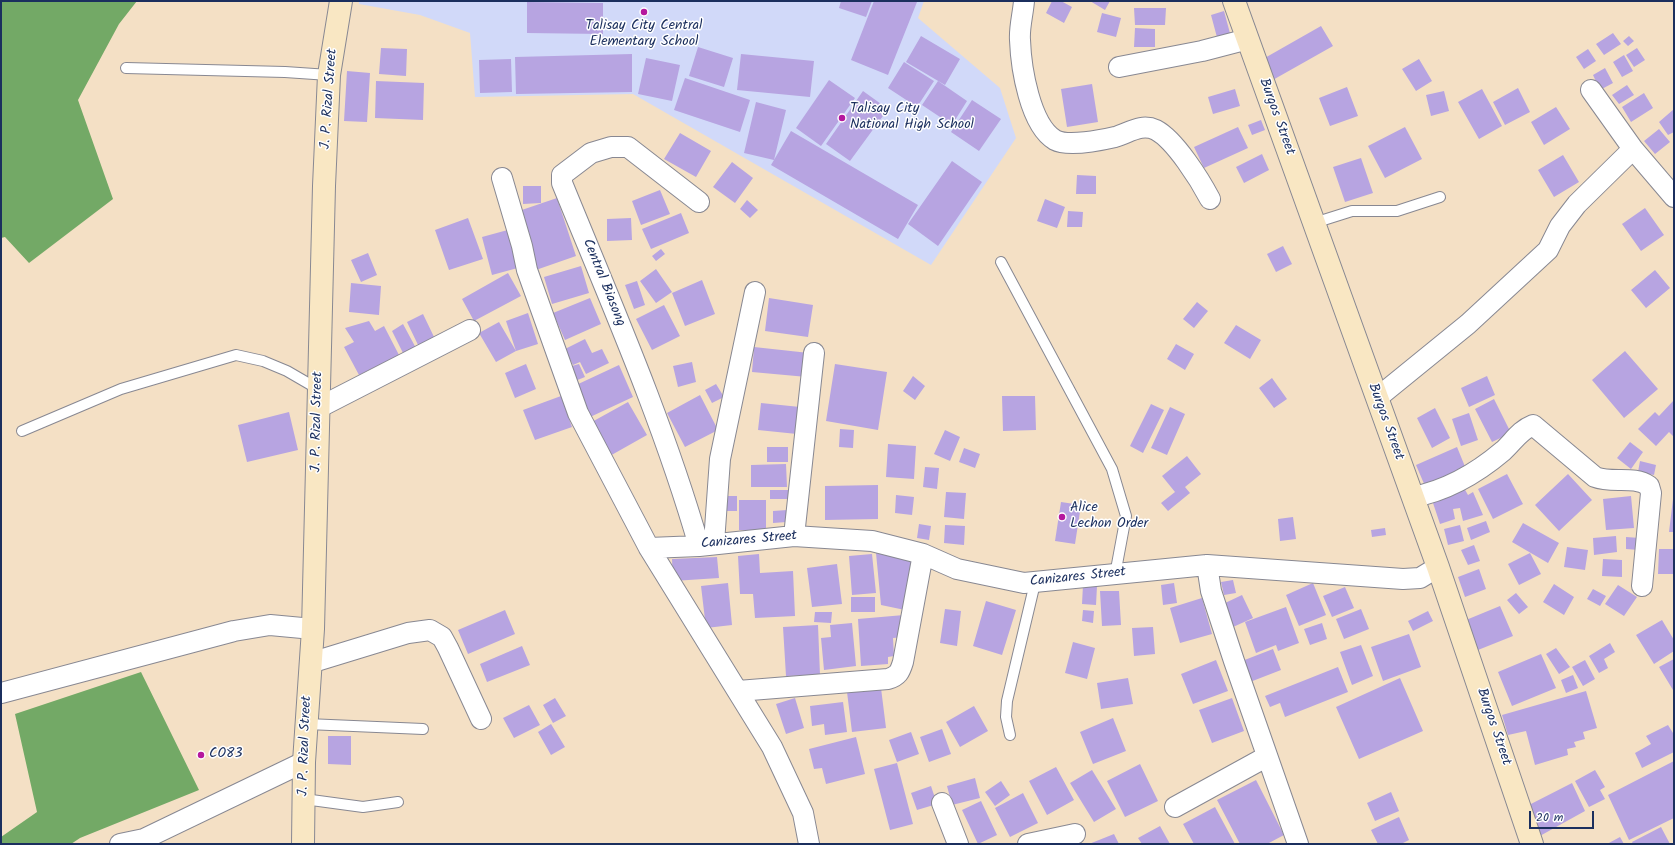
<!DOCTYPE html>
<html>
<head>
<meta charset="utf-8">
<style>
  body { margin:0 }
  #map { position:relative; width:1675px; height:845px; overflow:hidden; background:#f4e0c5; font-family:Kalam,sans-serif }
  canvas { display:block }
  .frame { position:absolute; inset:0; border:2px solid #1b2f5e; pointer-events:none }
  .scale { position:absolute; left:1529px; top:811px; width:65px; height:18px; box-sizing:border-box; border:2px solid #1b2f5e; border-top:0; padding-left:5px; font-size:12px; line-height:14px; white-space:nowrap; color:#1b2f5e; -webkit-text-stroke:3px #fff; paint-order:stroke }
</style>
</head>
<body>
<div id="map">
<canvas width="1675" height="845"></canvas>
<div class="frame"></div>
<div class="scale">20 m</div>
</div>
<script>
const context = document.querySelector('canvas').getContext('2d');
context.lineJoin = 'round';
function paint(path, color) {
  context.fillStyle = color;
  context.fill(path, 'evenodd');
}
function trace(path, color, width, dash) {
  context.strokeStyle = color;
  context.lineWidth = width;
  context.lineCap = dash ? 'butt' : 'round';
  context.setLineDash(dash || []);
  context.stroke(path);
}
function label(font, color, halo, rows, align = 'center') {
  context.font = font + ' Kalam,sans-serif';
  context.lineWidth = 3;
  context.setLineDash([]);
  context.textBaseline = 'middle';
  context.strokeStyle = halo;
  context.fillStyle = color;
  for (const [text, x, y, turn = 0] of rows) {
    context.save();
    context.translate(x, y);
    context.rotate((+turn || 0) * Math.PI / 180);
    context.textAlign = isNaN(turn) ? turn : align;
    if (halo) context.strokeText(text, 0, 0);
    context.fillText(text, 0, 0);
    context.restore();
  }
}
const built = new Path2D(`
  M359,1H924L918,18L1000,88L1016,138L931,265L633,94L475,97L470,33L420,15L359,4Z`);
const forest = new Path2D(`
  M1,1H137L119,24L78,100L113,199L29,263L5,237L1,238Z
  M141,672L199,790L80,838L71,844H1V837L37,812L15,714Z`);
const building = new Path2D(`
  M841,1H872L866,17L839,8Z
  M874,1L917,2L888,75L851,60Z
  M1052,1H1061L1072,7L1064,23L1046,13Z
  M1090,1H1110L1105,10Z
  M527,2L603,3V34L527,33Z
  M1134,8H1166L1165,25H1135Z
  M1224,11L1231,37L1218,41L1211,15Z
  M1102,13L1121,18L1116,37L1097,32Z
  M1321,26L1333,46L1271,81L1263,59Z
  M1135,28L1155,29V47H1134Z
  M1613,33L1621,44L1604,55L1596,44Z
  M921,36L960,59L945,85L906,62Z
  M1629,36L1634,41L1628,46L1623,41Z
  M698,47L733,58L724,87L689,76Z
  M381,48L407,49L406,76L379,74Z
  M1637,48L1645,60L1634,67L1626,55Z
  M1588,49L1596,61L1584,69L1576,57Z
  M632,54V92L516,94L515,57Z
  M741,54L814,61L810,97L737,90Z
  M1624,55L1633,71L1622,77L1613,62Z
  M646,58L680,65L672,101L638,94Z
  M511,59L512,92L480,93L479,60Z
  M1419,59L1432,81L1416,91L1402,69Z
  M904,62L934,81L917,107L888,88Z
  M1605,68L1613,83L1600,90L1593,75Z
  M347,71L370,73L367,122L344,121Z
  M685,78L750,100L740,132L674,110Z
  M829,80L855,98L821,146L796,128Z
  M376,81L424,83L423,120L375,118Z
  M938,81L967,101L952,125L922,105Z
  M1092,84L1098,122L1067,127L1061,89Z
  M1627,85L1634,95L1619,104L1612,95Z
  M1347,87L1358,116L1330,126L1319,98Z
  M1518,88L1530,112L1505,125L1493,102Z
  M1235,89L1240,106L1213,114L1208,97Z
  M1482,89L1502,126L1479,139L1458,102Z
  M863,91L888,109L850,161L826,144Z
  M1444,91L1449,111L1431,116L1426,95Z
  M1644,93L1653,108L1631,122L1622,107Z
  M972,100L1001,119L979,151L951,132Z
  M756,102L786,110L774,160L744,153Z
  M1556,107L1570,129L1544,145L1531,122Z
  M1674,109V132L1668,135L1659,122Z
  M1261,120L1265,130L1252,135L1248,125Z
  M1238,127L1248,148L1204,168L1194,147Z
  M1405,127L1422,159L1385,178L1368,146Z
  M1659,129L1670,142L1655,154L1644,141Z
  M791,131L918,205L898,239L771,165Z
  M680,133L711,151L696,177L664,159Z
  M1262,154L1269,170L1244,183L1236,167Z
  M1563,155L1579,182L1554,197L1538,170Z
  M1361,158L1373,193L1345,202L1333,167Z
  M952,161L982,182L938,246L908,224Z
  M732,162L753,178L735,203L713,187Z
  M1077,175L1096,176V194H1076Z
  M523,186H541V203L523,204Z
  M660,190L670,214L641,225L632,201Z
  M557,198L576,256L533,271L513,213Z
  M1045,199L1065,207L1057,228L1037,221Z
  M747,200L758,210L750,218L740,209Z
  M1645,208L1664,235L1641,251L1622,224Z
  M1068,211L1083,212L1082,227H1067Z
  M681,213L689,233L651,249L642,229Z
  M468,218L483,259L449,270L435,230Z
  M631,218L632,240L607,241V219Z
  M515,228L525,266L492,275L482,237Z
  M1283,246L1292,264L1276,272L1267,254Z
  M661,249L665,254L656,261L652,256Z
  M368,253L377,275L361,282L351,260Z
  M581,266L589,293L552,304L544,277Z
  M656,269L672,292L656,303L640,281Z
  M1655,270L1670,288L1646,308L1631,290Z
  M508,273L521,296L474,321L462,299Z
  M702,280L715,314L685,326L672,293Z
  M637,281L645,305L634,309L625,285Z
  M351,283L381,286L379,315L349,312Z
  M590,298L601,324L565,340L553,313Z
  M769,298L813,305L808,337L765,331Z
  M1197,302L1208,311L1194,328L1183,319Z
  M664,305L680,336L652,350L636,319Z
  M528,313L538,344L516,351L506,321Z
  M423,314L435,339L419,347L407,322Z
  M369,321L375,331L384,326L399,355L359,375L344,347L354,342L345,328Z
  M499,322L516,351L496,362L479,333Z
  M403,324L417,350L405,357L392,331Z
  M1236,325L1261,340L1250,359L1224,343Z
  M585,339L592,353L602,349L609,363L586,374L580,362L573,365L565,349Z
  M1176,344L1194,354L1185,370L1167,359Z
  M754,347L809,353L807,377L752,372Z
  M1625,351L1658,389L1624,418L1592,380Z
  M692,362L696,382L678,387L673,366Z
  M526,364L536,389L515,398L505,373Z
  M579,364L585,377L570,383L572,366Z
  M835,364L887,372L878,430L826,421Z
  M619,365L633,397L588,418L574,386Z
  M913,376L925,386L915,400L903,391Z
  M1487,376L1495,395L1469,407L1461,388Z
  M1272,378L1287,399L1274,408L1259,388Z
  M716,384L724,397L712,403L705,390Z
  M700,395L718,430L685,447L667,413Z
  M561,396L572,427L535,440L523,410Z
  M1002,396H1035L1036,430L1003,431Z
  M1494,399L1511,433L1492,442L1475,409Z
  M1674,400V437L1669,432L1656,446L1638,429L1655,412L1659,416Z
  M628,402L647,435L608,457L590,423Z
  M761,403L800,407L797,434L758,430Z
  M1151,404L1164,410L1143,453L1130,446Z
  M1170,407L1185,414L1167,455L1151,448Z
  M1435,408L1450,438L1432,448L1417,418Z
  M289,412L298,450L247,462L238,425Z
  M1469,413L1478,440L1461,446L1452,419Z
  M840,429L854,430L853,448L839,447Z
  M945,430L960,437L950,461L934,454Z
  M1630,442L1643,452L1631,469L1617,458Z
  M888,444L916,446L914,479L886,477Z
  M767,447H788V462H767Z
  M1457,447L1466,469L1425,486L1416,465Z
  M964,448L980,454L975,468L959,462Z
  M1187,456L1201,474L1185,487L1190,493L1168,511L1161,503L1175,492L1162,476Z
  M1640,461L1656,465L1654,475L1638,472Z
  M786,464L787,487H751V465Z
  M925,467L939,468L937,489L923,487Z
  M1507,474L1523,504L1493,519L1478,489Z
  M1568,474L1592,500L1559,531L1535,505Z
  M878,485V519L825,520V486Z
  M1464,488L1468,495L1473,492L1483,515L1463,521L1460,508L1453,509L1455,519L1440,524L1432,500Z
  M770,490H789V499H770Z
  M946,492L966,493L964,519L944,517Z
  M896,495L914,497L912,515L895,513Z
  M725,496H737V511H726Z
  M1631,496L1634,528L1606,530L1603,499Z
  M1673,499H1674V532H1669Z
  M739,500H766V531L739,530Z
  M1061,502L1081,505L1075,544L1055,541Z
  M787,510V522L773,523V511Z
  M1293,517L1296,539L1280,541L1278,519Z
  M1486,521L1490,532L1471,540L1467,528Z
  M1523,523L1559,543L1548,563L1512,542Z
  M919,524L931,526L929,540L917,538Z
  M945,525L965,526L964,545L944,543Z
  M1460,525L1464,541L1448,545L1444,529Z
  M1385,528L1386,535L1372,537L1371,530Z
  M1616,536L1617,552L1594,555L1593,538Z
  M1626,537L1640,538L1639,550L1626,549Z
  M1474,545L1480,561L1468,565L1461,550Z
  M1567,547L1588,550L1585,570L1564,567Z
  M1659,549H1674V574H1658Z
  M876,553L914,560L905,610L881,605Z
  M1530,553L1541,574L1519,585L1508,564Z
  M759,554L760,573L793,571L795,616L755,618L753,594H740L738,556Z
  M872,554L876,593L852,595L849,556Z
  M717,557L719,578L673,581L672,559Z
  M1603,559L1622,560V577L1602,576Z
  M837,564L842,604L812,607L807,568Z
  M1479,569L1486,589L1465,597L1458,577Z
  M1233,580L1236,593L1224,595L1221,582Z
  M728,583L732,625L706,628L701,586Z
  M1174,583L1177,603L1163,605L1161,585Z
  M1313,583L1326,615L1299,626L1286,595Z
  M1554,584L1574,597L1564,615L1543,602Z
  M1083,585L1097,586L1096,605L1082,604Z
  M1618,585L1637,597L1624,616L1605,604Z
  M1345,587L1354,608L1332,617L1323,596Z
  M1593,589L1606,596L1600,606L1587,599Z
  M1100,591H1119L1121,625L1102,626Z
  M1516,593L1528,607L1519,614L1507,600Z
  M1242,595L1253,618L1233,627L1223,604Z
  M851,597H875V612H851Z
  M1202,598L1212,634L1180,643L1170,608Z
  M986,601L1016,610L1002,655L973,646Z
  M1500,606L1513,636L1478,650L1466,620Z
  M1286,607L1299,643L1278,651L1276,645L1256,653L1245,622Z
  M945,609L961,611L957,646L940,643Z
  M1361,609L1369,629L1344,639L1336,619Z
  M505,610L515,634L468,654L458,630Z
  M1083,610L1094,611L1093,623L1082,621Z
  M1428,611L1433,621L1413,631L1408,621Z
  M815,612H832L831,623L814,622Z
  M904,615L905,637L893,638L894,656L888,657V664L861,666L858,619Z
  M1662,620L1674,640V651L1654,664L1636,635Z
  M852,623L856,666L824,670L821,638L831,637L830,625Z
  M1322,623L1327,639L1310,645L1304,629Z
  M818,625L820,675L786,676L783,627Z
  M1153,627L1155,654L1134,656L1132,628Z
  M1409,634L1421,667L1383,681L1371,647Z
  M1073,642L1095,648L1087,679L1065,673Z
  M1610,643L1615,652L1604,659L1608,668L1599,673L1589,656Z
  M1361,645L1373,676L1352,685L1340,652Z
  M522,646L530,665L487,682L480,664Z
  M1556,648L1570,667L1559,674L1546,654Z
  M1273,649L1281,670L1250,682L1242,661Z
  M1541,654L1556,688L1512,706L1498,672Z
  M1674,659V690H1673L1659,667Z
  M1216,660L1228,691L1193,704L1181,674Z
  M1585,660L1595,679L1583,686L1572,667Z
  M1338,667L1348,692L1285,717L1280,703L1270,707L1265,696Z
  M1573,675L1578,688L1566,693L1561,680Z
  M1128,678L1133,704L1101,709L1097,683Z
  M1400,678L1423,731L1359,759L1336,707Z
  M881,688L886,728L852,732L847,692Z
  M1586,691L1597,728L1583,732L1585,739L1574,742L1576,747L1567,749L1568,755L1535,765L1526,731L1508,735L1502,715Z
  M555,698L566,716L553,723L543,705Z
  M795,698L804,728L786,734L776,704Z
  M1232,698L1244,731L1212,743L1199,710Z
  M843,702L847,732L825,735L824,724L812,726L810,706Z
  M529,705L540,725L514,738L503,718Z
  M974,706L988,731L960,747L946,722Z
  M1113,718L1126,751L1093,764L1080,732Z
  M551,724L565,747L551,755L538,732Z
  M1668,725L1673,733H1674V752L1642,768L1635,753L1651,744L1646,736Z
  M942,729L951,754L929,762L920,737Z
  M911,732L919,754L897,762L889,740Z
  M328,736H351V765L328,764Z
  M856,737L865,774L826,784L822,768L814,769L809,749Z
  M1674,761V818L1629,840L1608,795Z
  M897,763L913,824L890,830L874,769Z
  M1140,764L1158,801L1125,817L1107,781Z
  M1056,767L1074,800L1047,815L1029,781Z
  M1092,770L1116,809L1094,822L1070,783Z
  M1595,770L1605,787L1600,790L1605,799L1589,807L1575,781Z
  M975,778L980,798L952,805L947,786Z
  M1256,780L1284,835L1267,844H1240L1217,800Z
  M1001,781L1010,795L995,806L985,792Z
  M1572,783L1585,811L1538,837L1527,806Z
  M931,786L937,804L917,810L911,793Z
  M1391,792L1399,811L1375,821L1367,803Z
  M1023,793L1038,823L1010,837L995,808Z
  M981,801L997,835L978,844L962,810Z
  M1215,807L1235,844H1194L1183,824Z
  M1399,817L1409,840L1401,844H1378L1371,830Z
  M1160,826L1170,844H1142L1138,838Z
  M1661,827L1670,844H1633L1632,842Z
  M1114,834L1119,844H1089Z
  M1620,837L1624,844H1607Z`);
const lane = new Path2D(`
  M126,68L285,72L329,75
  M1314,223L1352,211H1397L1440,197
  M1001,262L1112,469L1126,516L1115,575
  M22,431L121,389L236,355L263,361L287,371L318,389
  M307,724L423,729
  M1010,735L1006,717L1007,701L1035,583
  M304,799L363,807L398,802`);
const street = new Path2D(`
  M1024,1C1023,14 1019,28 1020,40C1021,68 1030,125 1055,140C1068,147 1102,140 1115,137C1129,133 1141,123 1156,130C1175,140 1200,180 1210,199
  M1119,67L1202,51L1248,39
  M1591,90L1633,149L1674,197
  M502,178L522,246L527,270L578,413L649,548L772,747L803,813L809,844
  M1377,398L1468,324L1548,250L1560,226L1577,204L1633,149
  M318,408L470,330
  M1413,497C1445,491 1477,473 1503,451C1513,442 1520,430 1533,425L1595,477C1613,484 1633,475 1649,486L1651,493L1642,586
  M794,536L814,353
  M714,543L720,459L755,292
  M699,546C663,421 611,303 562,183V175L591,153L611,147H628L699,202
  M649,548L699,546L794,536L872,541L923,554L957,569L1024,583L1207,565L1403,579L1420,578L1438,567
  M1207,565L1211,591L1234,661L1298,844
  M310,663L408,633L430,630L442,637L448,648L481,719
  M738,691L888,679C898,676 900,672 903,662L923,554
  M1,693L234,631L270,625L313,629
  M942,803L958,844
  M1175,807L1266,757
  M120,844L144,839L304,762
  M1028,844L1075,834`);
const secondary = new Path2D(`
  M1234,1L1438,567L1532,844
  M303,844L304,762L313,629L324,186L329,75L341,1`);
const markers = [
  [644,12,4,"#b5179e"],
  [842,118,4,"#b5179e"],
  [1062,517,4,"#b5179e"],
  [201,755,4,"#b5179e"]
];
const poiNames = [
  ["Talisay City Central",644,27,"center"],
  ["Elementary School",644,43,"center"],
  ["Talisay City",850,110],
  ["National High School",850,126],
  ["Alice",1070,509],
  ["Lechon Order",1070,525],
  ["CO83",209,755]
];
const streetNames = [
  ["J. P. Rizal Street",330,99,-86],
  ["Burgos Street",1276,117,70],
  ["Central Biasong",603,283,68],
  ["J. P. Rizal Street",318,422,-89],
  ["Burgos Street",1385,422,70],
  ["Canizares Street",749,541,-5],
  ["Canizares Street",1078,578,-6],
  ["Burgos Street",1493,727,71],
  ["J. P. Rizal Street",306,746,-88]
];
paint(built, '#d1d9f9');
paint(forest, '#73a966');
paint(building, '#b7a4e1');
trace(lane, '#888892', 12);
trace(street, '#888892', 22);
trace(secondary, '#888892', 24);
trace(lane, '#fff', 10);
trace(street, '#fff', 20);
trace(secondary, '#f9e7c3', 22);
for (const [x, y, r, color] of markers) {
  const dot = new Path2D();
  dot.arc(x, y, r, 0, 2 * Math.PI);
  context.fillStyle = color;
  context.fill(dot);
  trace(dot, '#fff', 1.5);
}
label('14px', '#1b2f5e', '#fff', poiNames, 'left');
label('14px', '#1b2f5e', '#fff', streetNames);
</script>
</body>
</html>
